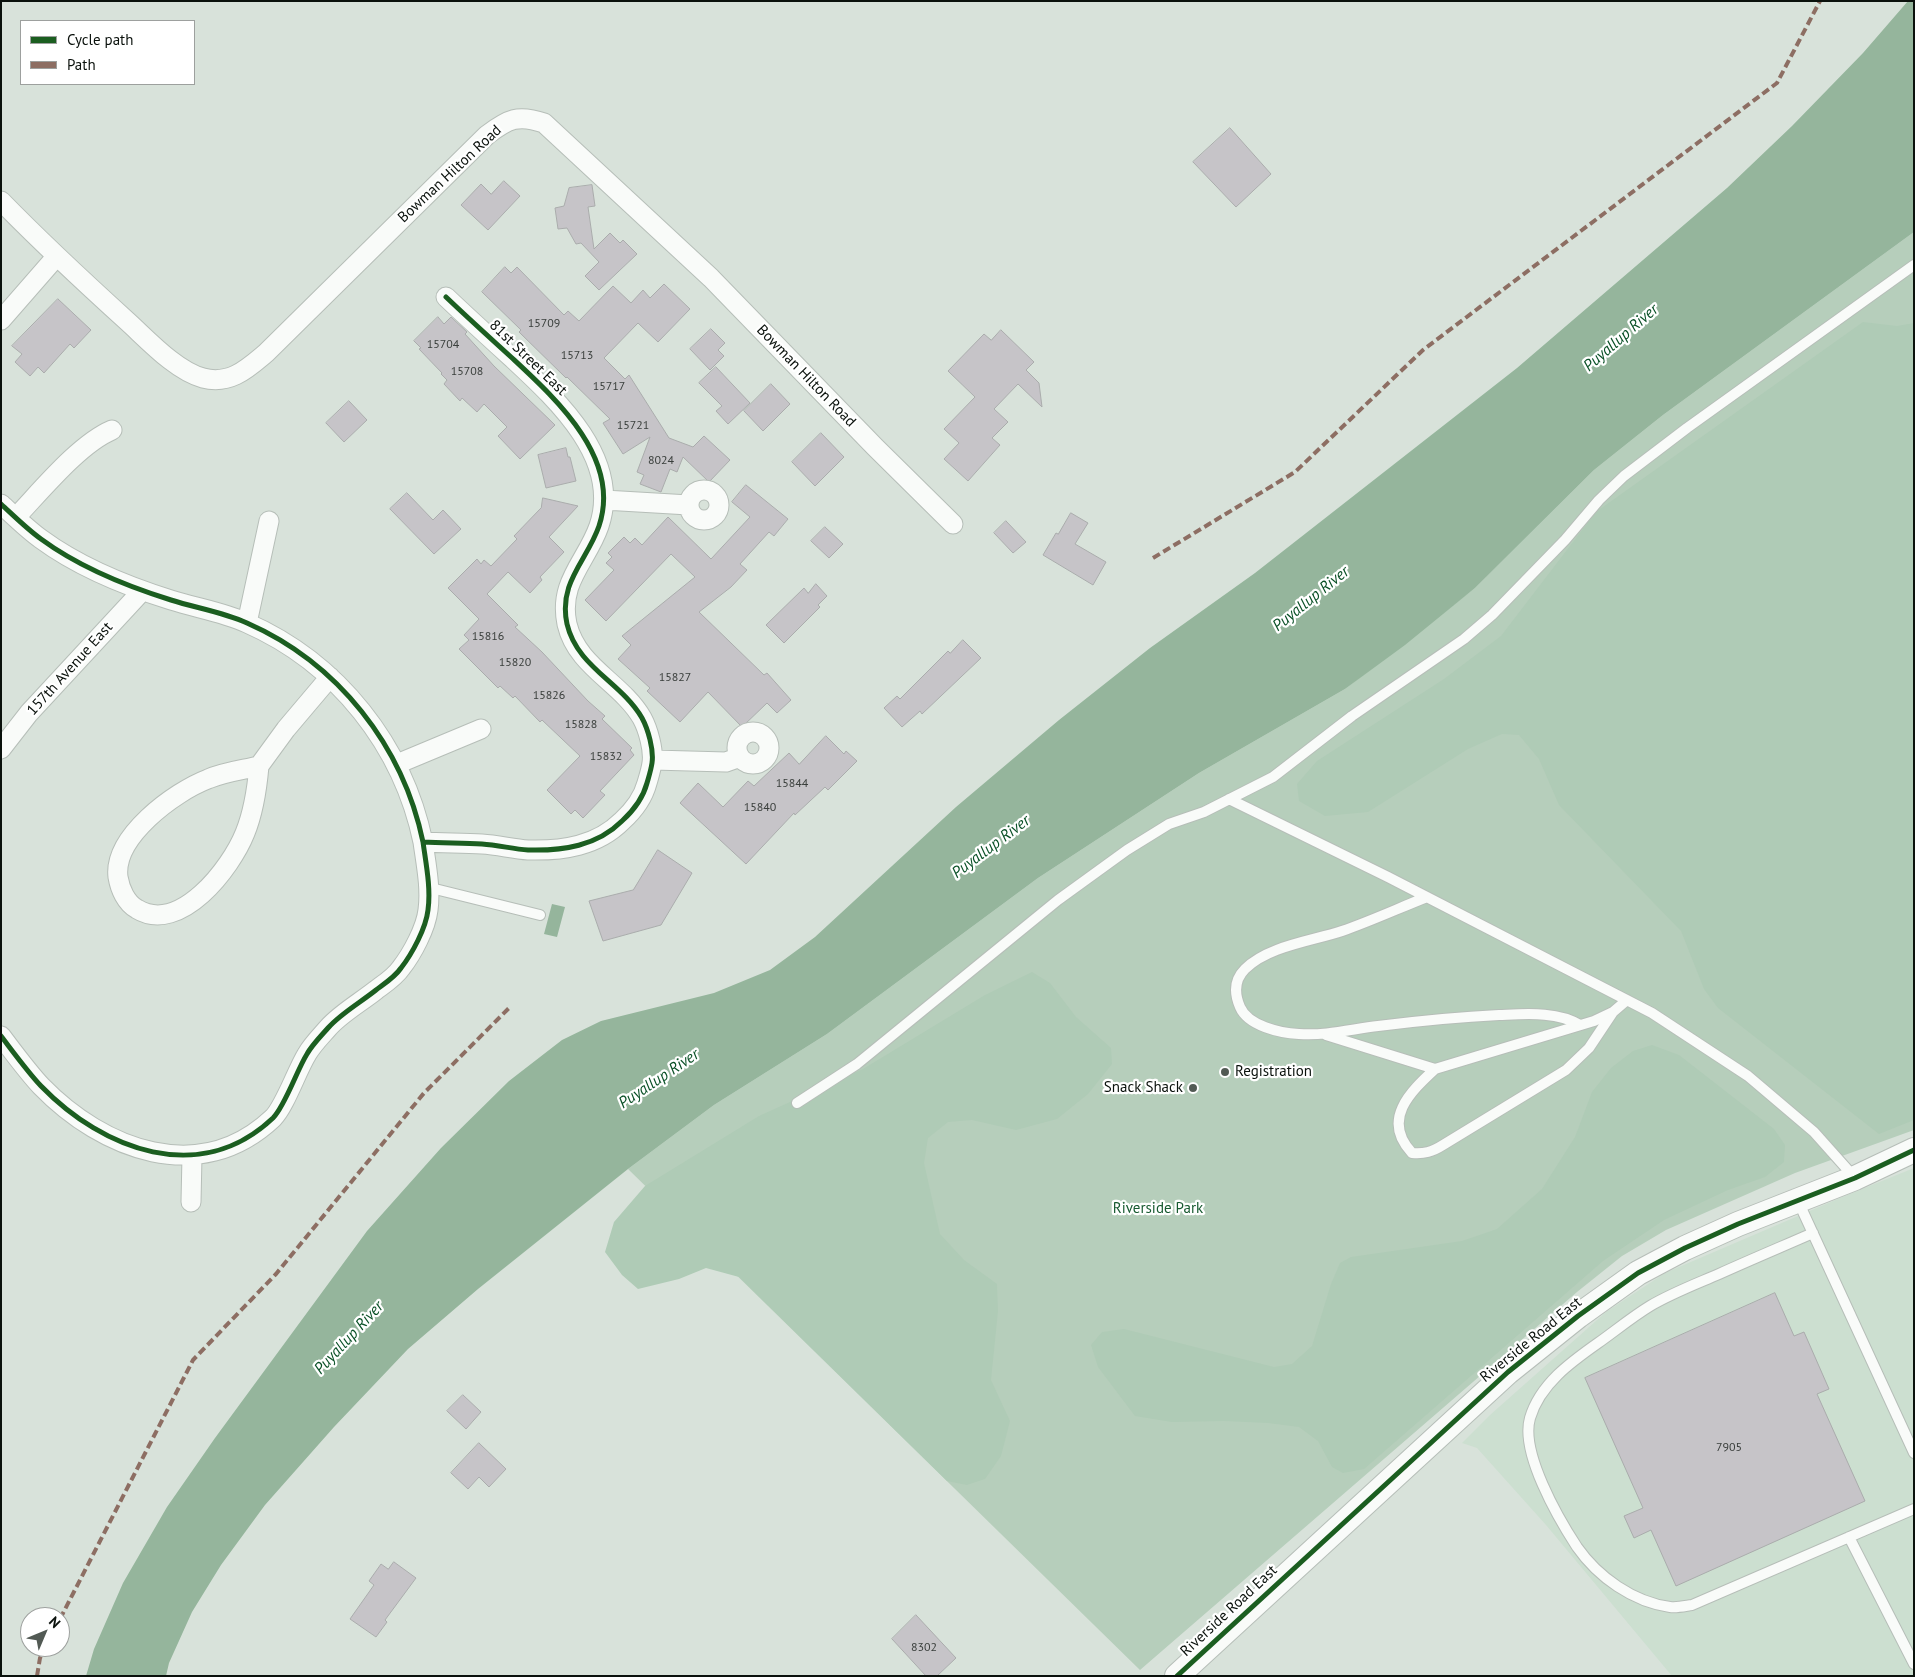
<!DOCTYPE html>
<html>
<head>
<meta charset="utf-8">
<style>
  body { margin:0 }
  #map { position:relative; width:1915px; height:1677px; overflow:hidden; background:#d8e2da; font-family:"PT Sans",sans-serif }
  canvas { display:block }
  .frame { position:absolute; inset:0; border:2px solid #0a110c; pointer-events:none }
  .legend { position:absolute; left:20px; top:20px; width:175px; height:65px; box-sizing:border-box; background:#fff; border:1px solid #9da09e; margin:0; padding:6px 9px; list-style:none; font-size:15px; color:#0a110c }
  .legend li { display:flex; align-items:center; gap:10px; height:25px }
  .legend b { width:25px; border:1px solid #9da09e }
  .north { position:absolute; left:20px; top:1607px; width:50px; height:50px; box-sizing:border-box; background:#fff; border:1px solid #9da09e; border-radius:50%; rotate:45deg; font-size:14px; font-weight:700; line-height:20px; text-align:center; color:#0a110c }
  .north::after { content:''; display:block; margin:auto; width:18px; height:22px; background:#525a54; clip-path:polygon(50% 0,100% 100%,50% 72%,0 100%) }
</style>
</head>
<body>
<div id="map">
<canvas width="1915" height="1677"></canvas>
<div class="frame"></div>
<ul class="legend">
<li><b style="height:6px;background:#1b5e20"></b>Cycle path</li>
<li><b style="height:6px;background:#8d6e63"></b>Path</li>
</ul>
<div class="north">N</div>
</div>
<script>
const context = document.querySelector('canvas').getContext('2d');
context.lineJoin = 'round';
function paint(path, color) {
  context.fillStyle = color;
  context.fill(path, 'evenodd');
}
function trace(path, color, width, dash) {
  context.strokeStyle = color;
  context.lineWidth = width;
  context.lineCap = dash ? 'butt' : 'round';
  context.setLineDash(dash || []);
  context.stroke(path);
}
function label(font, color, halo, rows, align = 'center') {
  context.font = font + ' "PT Sans",sans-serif';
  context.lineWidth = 4.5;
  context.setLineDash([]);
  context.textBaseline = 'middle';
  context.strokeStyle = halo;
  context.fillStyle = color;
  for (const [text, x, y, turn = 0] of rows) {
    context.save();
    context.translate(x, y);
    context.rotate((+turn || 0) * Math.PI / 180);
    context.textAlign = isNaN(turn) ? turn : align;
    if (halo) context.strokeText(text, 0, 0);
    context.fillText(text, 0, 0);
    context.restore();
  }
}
const built = new Path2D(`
  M1914,1168V1676H1672L1546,1525L1477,1448L1462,1443L1490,1415L1606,1312L1665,1273L1840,1198Z`);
const green = new Path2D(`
  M1914,232V1130L1795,1173L1666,1230L1622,1256L1577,1292L1140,1670L628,1169L714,1105L827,1034L1038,878L1199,773L1345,689L1475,588L1594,470L1663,415Z`);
const forest = new Path2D(`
  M1863,322L1897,326L1914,323V1120L1879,1134L1718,1008L1704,989L1681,931L1559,805L1539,759L1519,735L1502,734L1468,749L1368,812L1325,816L1299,801L1297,784L1317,761L1444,679L1501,636L1596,512Z
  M1032,972L1050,983L1076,1017L1111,1048L1112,1064L1088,1094L1057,1119L1016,1130L972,1120L948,1122L928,1138L924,1163L940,1234L964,1260L997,1284L998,1311L991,1380L1010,1421L1001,1456L985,1479L967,1485L947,1481L739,1277L706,1268L679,1279L638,1289L622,1275L605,1252L614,1222L645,1186L759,1116L863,1069L985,995Z
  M1652,1045L1679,1055L1774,1129L1785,1145L1784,1162L1765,1177L1728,1190L1664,1220L1603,1261L1364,1469L1343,1473L1332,1467L1318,1441L1299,1427L1268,1423L1224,1421L1172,1422L1135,1416L1098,1367L1091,1345L1102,1332L1124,1329L1274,1367L1292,1364L1312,1346L1331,1284L1340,1263L1351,1257L1462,1241L1497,1229L1542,1189L1575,1137L1592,1092L1611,1068L1633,1051Z`);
const water = new Path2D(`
  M1908,1H1914V232L1663,415L1594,470L1475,588L1405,645L1345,689L1199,773L1038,878L827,1034L714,1105L628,1169L478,1289L408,1349L334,1427L265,1505L221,1565L192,1612L169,1663L166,1676H86L94,1649L123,1583L167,1507L215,1438L367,1231L441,1148L509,1081L562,1040L601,1021L714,993L770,970L815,937L956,807L1059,720L1150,648L1255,573L1517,368L1727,188L1792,126L1863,53Z
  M552,904L565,907L557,937L544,934Z`);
const building = new Path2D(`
  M1230,128L1271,174L1236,207L1193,162Z
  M504,181L520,196L488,230L461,205L481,184L491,194Z
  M592,185L595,206L588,207L594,249L610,233L620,243L623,240L637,254L599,290L585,276L599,262L581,243L576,244L567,228L558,229L555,208L564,206L569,188Z
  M505,267L511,273L517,267L564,315L568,311L579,321L613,286L631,303L643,290L650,298L664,284L690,309L658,342L638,323L604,358L625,379L629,375L669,438L693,447L704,436L730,460L709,482L683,457L677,472L670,469L661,492L640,484L644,475L637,472L650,437L623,454L603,423L610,419L567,377L566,378L519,332L521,330L482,292Z
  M58,299L91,330L74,348L70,344L44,373L38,367L30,376L15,362L22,354L12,346Z
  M438,317L444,324L451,317L467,332L465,334L494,366L555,425L520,459L498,436L507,427L484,404L477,412L462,398L460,401L444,384L447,380L441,374L442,373L419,349L421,348L414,341Z
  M711,329L725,343L718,350L724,356L710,370L690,349Z
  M1001,330L1034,362L1026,370L1039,383L1042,407L1018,384L994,409L1008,422L992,438L1000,445L968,481L944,459L959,443L944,429L975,397L948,371L984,334L991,340Z
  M716,367L750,403L728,424L716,411L722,406L699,383Z
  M771,384L790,404L763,431L744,411Z
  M349,401L367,420L344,442L326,423Z
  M821,433L844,457L815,486L792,462Z
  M566,448L568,457H570L576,481L546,488L538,455Z
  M746,485L788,519L774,536L769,532L740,564L747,570L731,587L699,612L764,675L767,673L791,700L777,713L767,703L742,727L708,692L680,722L647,691L650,688L618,659L631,645L622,636L695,577L671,554L606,621L585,600L614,570L606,563L612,557L608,553L624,537L630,543L635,538L642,545L668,517L711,559L750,517L732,502Z
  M407,493L433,520L443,510L461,529L434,554L390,509Z
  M543,498L578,506L549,537L564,552L540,577L542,580L530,593L508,572L487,594L518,625L515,627L542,652L588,701L605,716L602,719L632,748L630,750L634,755L600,791L605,795L583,818L575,810L571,814L547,790L580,756L542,720L540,722L515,696L513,698L500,686L498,688L459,649L469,640L464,635L479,619L448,588L477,559L481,564L484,560L491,566L517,539L514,536L541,508Z
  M1071,513L1088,523L1075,544L1106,562L1093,585L1043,555L1056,533L1058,534Z
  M1006,521L1026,542L1013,553L994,533Z
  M825,527L843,544L829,558L811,541Z
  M816,584L827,596L818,605L820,607L784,643L766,625L804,588L808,593Z
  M963,640L981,658L922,714L920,711L902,727L884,708L897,696L900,699L948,651L950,653Z
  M826,736L844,754L846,751L857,761L828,790L825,787L795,815L794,813L746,864L680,803L698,783L723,807L748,781L754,786L789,753L799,764Z
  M658,850L692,873L661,925L603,941L589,901L633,890Z
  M1775,1293L1794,1336L1804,1332L1829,1389L1817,1394L1865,1501L1676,1586L1651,1530L1634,1538L1624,1516L1643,1508L1585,1378Z
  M463,1395L481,1412L466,1429L447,1411Z
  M479,1443L506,1469L489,1487L479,1477L468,1489L451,1473Z
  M394,1562L416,1578L385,1620L387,1622L376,1637L350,1619L374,1585L369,1581L381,1564L388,1569Z
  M916,1615L956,1658L937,1676H926L892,1639Z`);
const service = new Path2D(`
  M1229,799L1388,877L1652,1013L1748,1076L1814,1132L1855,1178
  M427,887L540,915
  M1427,897C1399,908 1371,921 1342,931C1312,941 1268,946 1245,969C1234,980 1234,993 1240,1007C1248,1026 1280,1033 1299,1034C1326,1036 1352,1029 1378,1026C1418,1021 1458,1017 1499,1015C1525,1014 1557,1011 1580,1025
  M1613,1012L1589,1048L1566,1070L1443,1145C1432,1152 1424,1154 1412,1153C1381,1120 1410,1092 1435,1069L1594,1021L1613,1012L1627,1000
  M1326,1035L1435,1069
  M797,1103L857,1064L1058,900L1127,850L1169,824L1204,812L1273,777L1352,716L1464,639L1492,615L1565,540L1599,500L1624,476L1687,428L1914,265
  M1798,1201L1914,1453
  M1813,1233C1781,1247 1750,1260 1719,1274C1696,1284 1672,1293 1650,1306C1632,1317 1615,1331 1598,1343C1571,1362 1540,1384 1530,1418C1520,1452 1558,1518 1577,1547C1598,1577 1633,1602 1670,1607C1677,1608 1685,1606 1692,1605L1914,1509
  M1849,1537L1914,1664`);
const minor = new Path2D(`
  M1,201C42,243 84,282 127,321C147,339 176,371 203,378C230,385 247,369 266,353L487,135C508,119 518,114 544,123L711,278L875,447L953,524
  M1,320L56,257
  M689 505a15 15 0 1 1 30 0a15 15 0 1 1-30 0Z
  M604,500L689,505
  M1,504C14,516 27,529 41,539C79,567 126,586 171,600C196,608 223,612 247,623C338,663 403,746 423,842C443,843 463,843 482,844C498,845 513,849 528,850C563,851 597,846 622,821C633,811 643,798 647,783C649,776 651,770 652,763C654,750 648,729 642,718C621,682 577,667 567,624C558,582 587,561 599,526C622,458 555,398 511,357C489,337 467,317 446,297
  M16,517C41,491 79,444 112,430
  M247,623L269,521
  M737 748a16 16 0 1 1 32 0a16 16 0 1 1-32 0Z
  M1,749L29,713L142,591
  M653,760L726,762L740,757
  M397,764L481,729
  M259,766C257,789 254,811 245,833C231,868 180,935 137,909C126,903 120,889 118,877C113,837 174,792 208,779C224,772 242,770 259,766Z
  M259,766L286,729L330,677
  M1,1036C14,1053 27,1071 41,1086C103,1150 200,1187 273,1118C285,1106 297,1070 307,1054C312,1045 321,1036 328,1028C340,1014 361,1002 376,990C384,984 395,977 401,968C412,954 426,928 428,910C431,888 426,864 423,842
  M191,1202L192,1156`);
const tertiary = new Path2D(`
  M1177,1676L1508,1372L1578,1316L1638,1273L1685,1248L1738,1224L1855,1178L1914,1150`);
const quiet = new Path2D(`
  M1153,558L1295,472L1423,350L1777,83L1820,1
  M60,1619L193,1360L276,1274L424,1093L510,1007
  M37,1676L40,1658L46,1647`);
const cycleway = new Path2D(`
  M1,504C14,516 27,529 41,539C79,567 126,586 171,600C196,608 223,612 247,623C338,663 403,746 423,842C443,843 463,843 482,844C498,845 513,849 528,850C563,851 597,846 622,821C633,811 643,798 647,783C649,776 651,770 652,763C654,750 648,729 642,718C621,682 577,667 567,624C558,582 587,561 599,526C622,458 555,398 511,357C489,337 467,317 446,297
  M1,1036C14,1053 27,1071 41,1086C103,1150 200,1187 273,1118C285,1106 297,1070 307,1054C312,1045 321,1036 328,1028C340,1014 361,1002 376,990C384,984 395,977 401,968C412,954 426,928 428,910C431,888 426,864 423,842
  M1177,1676L1508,1372L1578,1316L1638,1273L1685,1248L1738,1224L1855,1178L1914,1150`);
const markers = [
  [1225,1072,5,"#525a54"],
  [1193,1088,5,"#525a54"]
];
const numberNames = [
  ["15709",544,324],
  ["15704",443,345],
  ["15713",577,356],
  ["15708",467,372],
  ["15717",609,387],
  ["15721",633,426],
  ["8024",661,461],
  ["15816",488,637],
  ["15820",515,663],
  ["15827",675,678],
  ["15826",549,696],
  ["15828",581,725],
  ["15832",606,757],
  ["15844",792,784],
  ["15840",760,808],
  ["7905",1729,1448],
  ["8302",924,1648]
];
const streetNames = [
  ["Bowman Hilton Road",450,174,-43],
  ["81st Street East",528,358,44],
  ["Bowman Hilton Road",806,376,46],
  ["157th Avenue East",70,669,-48],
  ["Riverside Road East",1531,1340,-39],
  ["Riverside Road East",1229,1611,-43]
];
const poiNames = [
  ["Registration",1235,1072],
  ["Snack Shack",1183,1088,"right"]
];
const parkNames = [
  ["Riverside Park",1158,1209]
];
const waterNames = [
  ["Puyallup River",1621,338,-41],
  ["Puyallup River",1311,599,-39],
  ["Puyallup River",991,847,-37],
  ["Puyallup River",659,1079,-34],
  ["Puyallup River",349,1338,-47]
];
paint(built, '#ccdfd0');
paint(green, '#b6cebb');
paint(forest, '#afcbb6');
paint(water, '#95b59c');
paint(building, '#c6c4c8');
trace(building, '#aaacac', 1);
trace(service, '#b6beb8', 12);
trace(minor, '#b6beb8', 21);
trace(tertiary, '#b6beb8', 26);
trace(service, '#f9fbf9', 10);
trace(minor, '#f9fbf9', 19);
trace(tertiary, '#f9fbf9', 24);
trace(quiet, '#8d6e63', 4, [8, 4]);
trace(cycleway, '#1b5e20', 5);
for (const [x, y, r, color] of markers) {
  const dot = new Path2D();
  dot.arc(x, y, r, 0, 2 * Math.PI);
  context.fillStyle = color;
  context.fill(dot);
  trace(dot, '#fff', 2);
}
label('12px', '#393e3b', null, numberNames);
label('15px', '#0a110c', '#fff', streetNames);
label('15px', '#0a110c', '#fff', poiNames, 'left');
label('15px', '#175a30', '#fff', parkNames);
label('italic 16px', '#095026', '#fff', waterNames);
</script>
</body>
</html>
